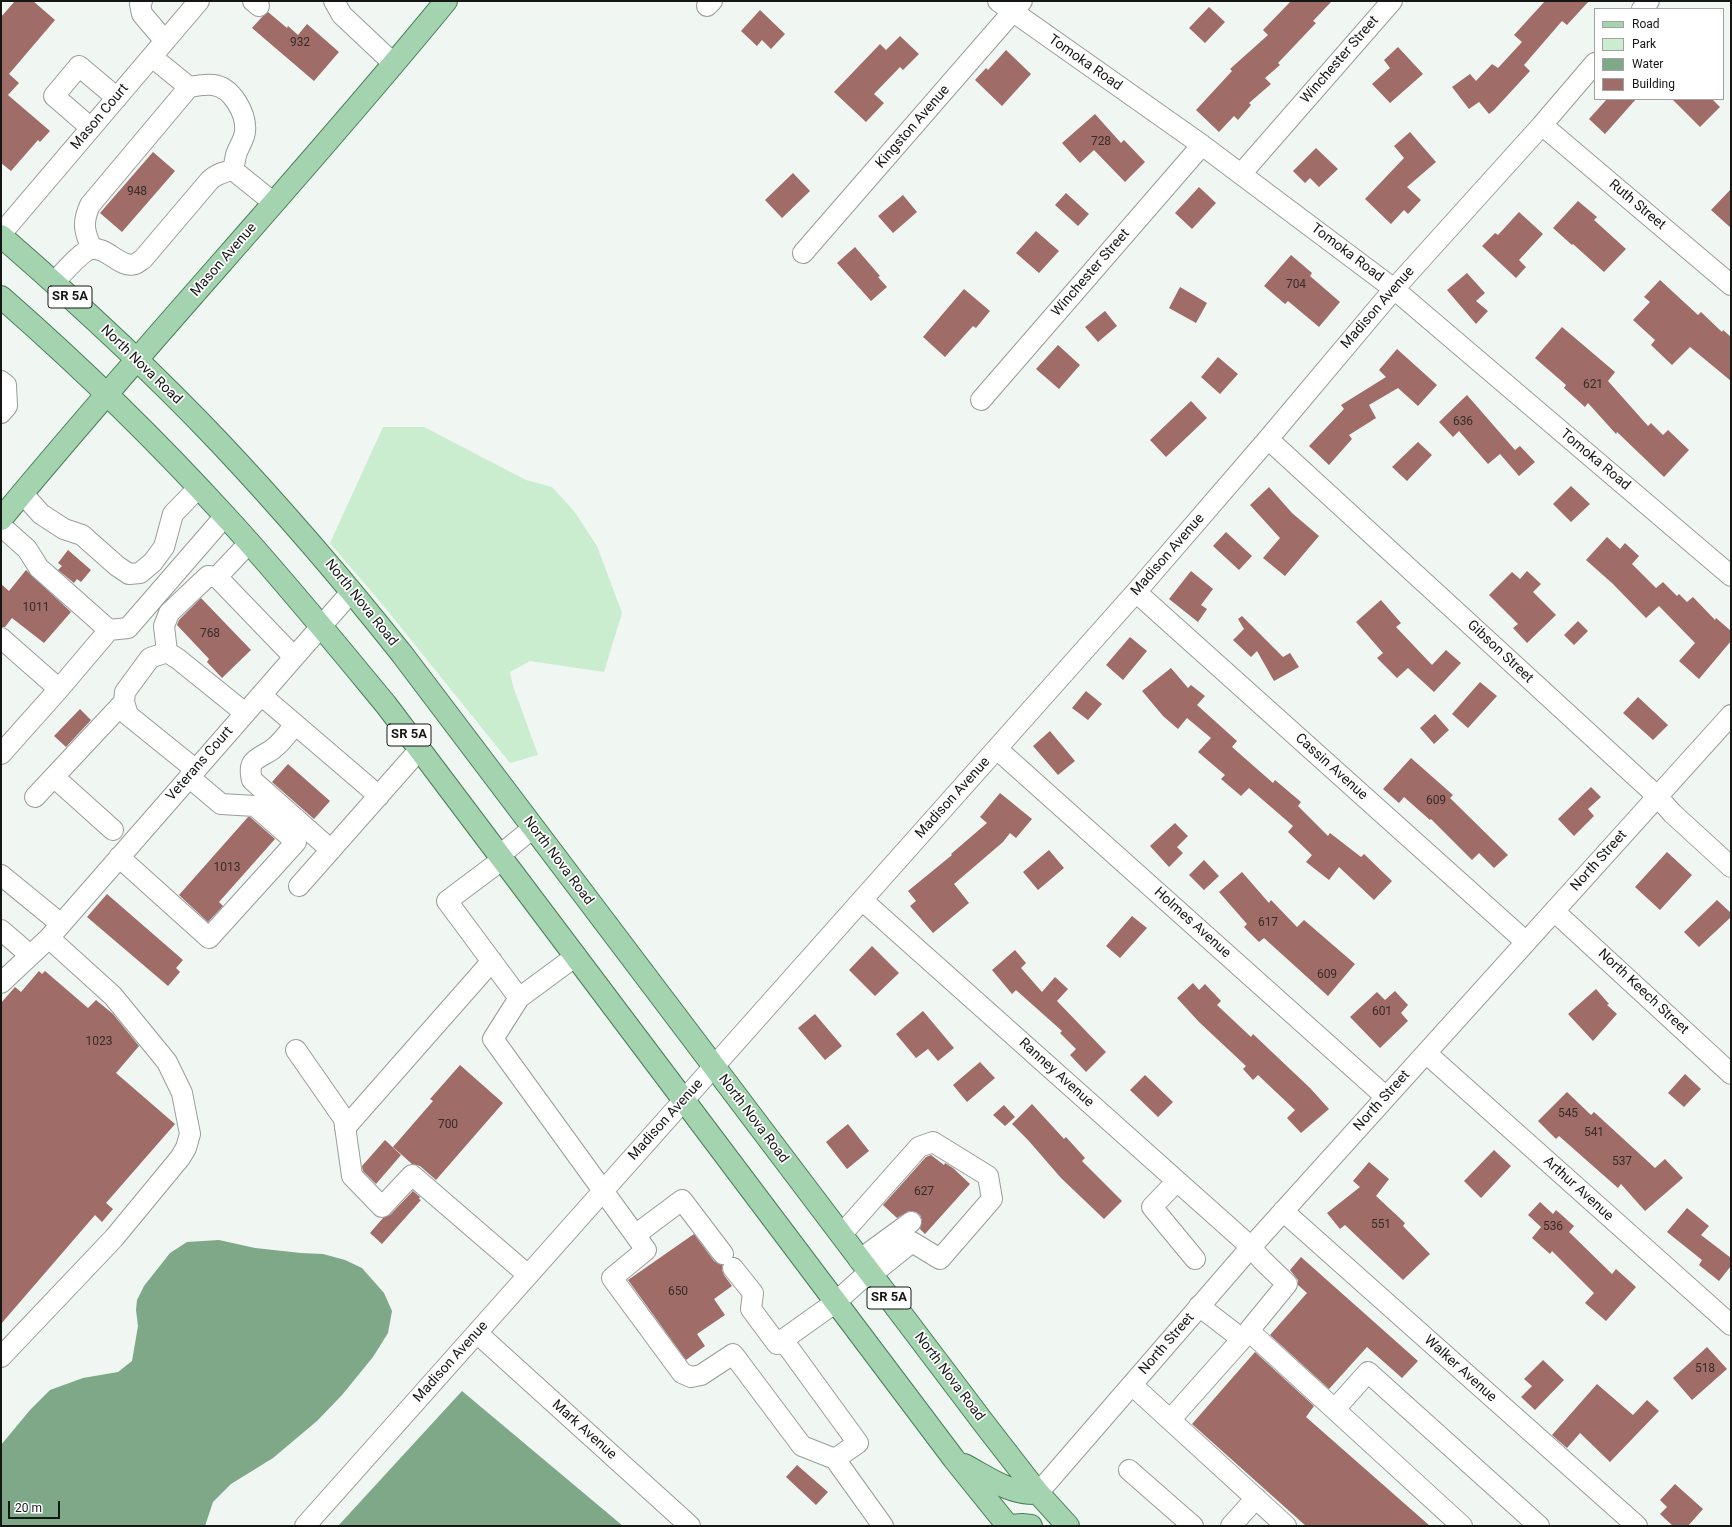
<!DOCTYPE html>
<html>
<head>
<meta charset="utf-8">
<style>
  body { margin:0 }
  #map { position:relative; width:1732px; height:1527px; overflow:hidden; background:#f0f6f1; font-family:Roboto,sans-serif }
  canvas { display:block }
  .frame { position:absolute; inset:0; border:2px solid #151715; pointer-events:none }
  .legend { position:absolute; left:1594px; top:8px; width:130px; height:92px; box-sizing:border-box; background:#fff; border:1px solid #a1a2a1; margin:0; padding:5px 7px; list-style:none; font-size:12px; color:#151715 }
  .legend li { display:flex; align-items:center; gap:8px; height:20px }
  .legend b { width:20px; border:1px solid #a1a2a1 }
  .scale { position:absolute; left:8px; top:1501px; width:52px; height:18px; box-sizing:border-box; border:2px solid #151715; border-top:0; padding-left:5px; font-size:12px; line-height:14px; white-space:nowrap; color:#151715; -webkit-text-stroke:3px #fff; paint-order:stroke }
</style>
</head>
<body>
<div id="map">
<canvas width="1732" height="1527"></canvas>
<div class="frame"></div>
<ul class="legend">
<li><b style="height:5px;background:#a3d3af"></b>Road</li>
<li><b style="height:11px;background:#caedd0"></b>Park</li>
<li><b style="height:11px;background:#7ea887"></b>Water</li>
<li><b style="height:11px;background:#9f6c67"></b>Building</li>
</ul>
<div class="scale">20 m</div>
</div>
<script>
const context = document.querySelector('canvas').getContext('2d');
context.lineJoin = 'round';
function paint(path, color) {
  context.fillStyle = color;
  context.fill(path, 'evenodd');
}
function trace(path, color, width, dash) {
  context.strokeStyle = color;
  context.lineWidth = width;
  context.lineCap = dash ? 'butt' : 'round';
  context.setLineDash(dash || []);
  context.stroke(path);
}
function label(font, color, halo, rows, align = 'center') {
  context.font = font + ' Roboto,sans-serif';
  context.lineWidth = 3.5;
  context.setLineDash([]);
  context.textBaseline = 'middle';
  context.strokeStyle = halo;
  context.fillStyle = color;
  for (const [text, x, y, turn = 0] of rows) {
    context.save();
    context.translate(x, y);
    context.rotate((+turn || 0) * Math.PI / 180);
    context.textAlign = isNaN(turn) ? turn : align;
    if (halo) context.strokeText(text, 0, 0);
    context.fillText(text, 0, 0);
    context.restore();
  }
}
const green = new Path2D(`
  M383,427H424L526,480L552,487L574,511L597,546L622,613L604,672L530,661L510,672L513,686L538,755L510,763L387,610L330,543Z`);
const water = new Path2D(`
  M219,1240L255,1248L301,1253L323,1254L345,1260L362,1268L384,1293L392,1311L388,1333L373,1357L342,1395L317,1421L273,1458L231,1484L213,1502L205,1526H1V1445L30,1410L50,1390L83,1378L118,1372L132,1361L138,1326L136,1310L137,1300L144,1286L170,1253L187,1242Z
  M462,1391L623,1526H338Z`);
const building = new Path2D(`
  M15,1H33L55,20L9,74L19,83L8,95L50,131L40,142L38,140L11,171L1,163V17Z
  M1291,1H1332L1313,21L1316,23L1278,63L1280,65L1265,78L1271,84L1249,103L1251,105L1238,120L1234,116L1219,132L1196,110L1232,71L1230,69L1268,35L1263,30Z
  M1545,1H1589L1567,25L1562,21L1524,65L1530,71L1494,110L1489,114L1479,102L1469,109L1452,87L1470,74L1476,81L1492,64L1498,68L1522,42L1514,35Z
  M1209,7L1225,22L1205,43L1189,28Z
  M760,10L785,34L771,49L762,40L757,46L741,31Z
  M268,12L287,28L288,26L298,35L307,24L339,52L314,81L252,28L262,17Z
  M900,36L919,54L903,70L900,67L874,94L884,103L866,122L834,92L880,44L886,50Z
  M1398,47L1423,74L1390,103L1372,84L1390,68L1384,60Z
  M1006,50L1031,74L1002,106L975,80L986,68L988,70Z
  M1607,99H1636L1605,134L1589,119Z
  M1672,99H1712L1720,107L1700,127Z
  M1095,114L1121,143L1124,140L1145,162L1125,182L1094,150L1080,163L1062,143Z
  M1410,132L1436,162L1407,187L1421,200L1408,214L1404,210L1391,224L1365,199L1404,158L1394,146Z
  M1316,148L1338,169L1319,187L1310,178L1305,183L1293,171Z
  M153,152L175,171L122,232L100,213Z
  M793,173L810,191L782,218L765,200Z
  M1199,187L1216,203L1192,229L1175,213Z
  M1731,189V228L1711,210Z
  M1066,193L1089,214L1078,226L1055,205Z
  M903,195L917,212L893,233L878,216Z
  M1578,201L1597,217L1594,220L1626,249L1604,272L1573,244L1572,245L1553,228Z
  M1519,212L1543,234L1519,260L1526,267L1516,278L1482,246L1495,233L1498,235Z
  M1036,231L1059,251L1039,273L1016,253Z
  M855,247L880,276L878,277L887,287L871,301L837,263Z
  M1291,255L1312,273L1310,276L1340,302L1319,327L1288,301L1285,304L1264,286Z
  M1467,273L1485,293L1476,301L1488,311L1476,324L1447,290Z
  M1660,280L1698,315L1701,312L1722,332L1723,330L1731,337V381L1690,347L1672,365L1651,345L1655,340L1633,320L1650,302L1644,297Z
  M1180,287L1207,303L1196,323L1169,308Z
  M964,289L990,311L976,328L973,326L945,357L923,337Z
  M1105,311L1117,326L1098,342L1085,327Z
  M1562,327L1615,372L1608,381L1648,426L1651,423L1663,435L1668,430L1689,450L1664,477L1617,432L1616,434L1588,403L1585,407L1564,388L1566,385L1535,358Z
  M1058,345L1080,365L1059,389L1036,369Z
  M1397,349L1437,385L1418,406L1398,388L1369,405L1376,418L1349,435L1352,439L1329,465L1309,446L1344,409L1341,405L1386,377L1379,370Z
  M1218,357L1238,374L1220,394L1201,377Z
  M1467,395L1515,450L1520,446L1535,462L1519,476L1500,454L1488,464L1459,431L1453,437L1439,422Z
  M1191,401L1207,418L1166,457L1150,440Z
  M1418,442L1432,455L1407,481L1392,467Z
  M1571,486L1590,504L1571,522L1553,504Z
  M1269,487L1292,513L1319,536L1285,576L1263,558L1280,538L1250,505Z
  M1226,532L1252,556L1239,570L1213,546Z
  M1607,537L1620,549L1625,543L1639,556L1632,564L1656,588L1663,582L1677,596L1679,594L1687,602L1693,597L1715,620L1716,618L1731,631V641L1699,679L1679,661L1695,643L1659,606L1646,618L1613,584L1586,560Z
  M68,550L91,570L81,582L77,579L74,583L58,570L62,566L58,563Z
  M26,570L71,612L44,643L12,618L5,627H1V584L9,591Z
  M1191,571L1213,589L1201,605L1207,609L1198,622L1169,599Z
  M1527,571L1541,584L1533,592L1556,615L1527,643L1513,628L1518,624L1489,595L1512,572L1520,579Z
  M201,598L251,650L222,678L207,662L209,659L177,625L179,620Z
  M1381,600L1401,623L1396,627L1432,665L1446,650L1461,663L1434,692L1408,668L1397,678L1377,658L1383,653L1356,622Z
  M1242,616L1283,657L1290,653L1299,667L1274,681L1257,651L1251,657L1233,640L1244,629L1238,619Z
  M1578,621L1588,631L1574,645L1564,635Z
  M1130,637L1147,651L1123,680L1106,665Z
  M1171,668L1188,688L1191,685L1205,696L1197,705L1237,741L1232,747L1273,783L1275,780L1301,802L1298,806L1328,836L1330,833L1361,857L1364,854L1392,881L1374,900L1339,867L1329,880L1306,862L1312,855L1288,832L1293,826L1249,788L1241,796L1221,779L1225,775L1198,752L1211,738L1187,718L1178,729L1163,716L1142,691Z
  M1480,682L1497,696L1468,728L1452,714Z
  M1086,691L1102,704L1088,720L1072,708Z
  M1638,697L1668,725L1653,740L1623,713Z
  M80,709L91,720L66,747L54,736Z
  M1435,714L1449,730L1434,744L1420,728Z
  M1050,731L1075,761L1058,775L1033,746Z
  M1411,758L1453,795L1450,798L1508,855L1494,868L1479,853L1472,860L1431,819L1430,820L1404,797L1399,803L1383,789Z
  M288,764L330,801L314,819L272,782Z
  M1591,787L1601,797L1588,809L1594,816L1574,836L1558,819Z
  M1000,793L1032,819L1016,838L1010,833L1003,842L954,884L969,903L933,933L910,906L916,901L908,891L952,855L951,854L987,823L980,817Z
  M248,817H250L275,839L219,902L223,906L208,922L179,895Z
  M1175,823L1188,836L1177,847L1183,853L1169,867L1150,846Z
  M1049,850L1064,868L1038,890L1023,872Z
  M1667,852L1692,875L1660,910L1635,887Z
  M1204,860L1219,876L1204,890L1189,875Z
  M1242,872L1269,903L1271,900L1297,927L1304,920L1355,964L1328,996L1264,938L1259,942L1244,927L1247,924L1219,892Z
  M107,894L183,960L176,968L180,972L168,986L87,917Z
  M1717,900L1731,913V917L1699,947L1684,932Z
  M1132,916L1147,928L1120,958L1106,946Z
  M872,946L899,973L875,996L849,970Z
  M1015,950L1026,963L1021,968L1042,992L1055,977L1068,989L1057,1001L1106,1052L1086,1072L1070,1055L1076,1049L1060,1033L1062,1031L1016,990L1012,994L992,970Z
  M39,971L42,974L45,971L88,1008L96,1000L113,1014L139,1046L116,1073L175,1124L106,1203L113,1209L102,1222L95,1215L1,1324V1003L15,987L21,992Z
  M1193,983L1199,990L1205,984L1221,1001L1217,1005L1251,1037L1253,1034L1310,1088L1329,1109L1301,1133L1287,1118L1295,1110L1258,1075L1253,1080L1243,1069L1246,1066L1199,1022L1177,998Z
  M1596,989L1609,1004L1607,1005L1617,1014L1593,1041L1568,1014Z
  M1395,991L1408,1005L1401,1013L1408,1021L1380,1048L1350,1017L1377,992L1385,1000Z
  M923,1011L954,1048L938,1061L928,1049L916,1058L896,1034Z
  M815,1014L842,1046L825,1060L798,1028Z
  M980,1062L995,1078L967,1102L953,1085Z
  M460,1065L503,1103L436,1180L420,1166L412,1164L393,1147L433,1101L430,1099Z
  M1685,1074L1701,1089L1684,1107L1668,1093Z
  M1145,1075L1173,1102L1158,1117L1130,1090Z
  M1567,1092L1591,1115L1594,1112L1655,1168L1665,1159L1683,1178L1645,1211L1621,1184L1618,1188L1559,1136L1556,1139L1538,1121Z
  M1032,1104L1064,1139L1066,1137L1085,1158L1082,1161L1122,1201L1104,1219L1061,1178L1028,1140L1012,1124Z
  M1004,1105L1015,1117L1005,1126L993,1115Z
  M848,1124L869,1151L847,1169L826,1142Z
  M385,1140L401,1155L376,1184L363,1171L362,1166Z
  M1494,1150L1511,1166L1481,1198L1464,1181Z
  M931,1155L944,1165L945,1163L953,1168L970,1184L925,1234L920,1229L922,1220L920,1215L916,1212L909,1211L897,1218L883,1205L926,1157Z
  M1369,1162L1389,1179L1376,1196L1405,1223L1403,1226L1430,1254L1403,1280L1345,1225L1340,1229L1327,1213L1360,1187L1353,1181Z
  M413,1191L420,1197L419,1199L421,1200L382,1244L370,1233L383,1218L390,1215Z
  M1540,1202L1553,1214L1556,1210L1574,1226L1569,1232L1612,1274L1616,1269L1636,1287L1606,1321L1585,1303L1594,1293L1552,1251L1550,1254L1532,1238L1541,1227L1528,1215Z
  M1687,1208L1709,1226L1701,1235L1731,1258V1266L1719,1281L1699,1265L1702,1260L1667,1232Z
  M694,1234L714,1261L722,1265V1270L724,1275L732,1286L714,1299L725,1315L697,1334L705,1346L686,1360L628,1280Z
  M1301,1257L1418,1361L1402,1378L1367,1347L1329,1389L1270,1335L1307,1293L1298,1285V1280L1290,1270Z
  M1707,1347L1727,1369L1692,1400L1673,1378Z
  M1255,1352L1314,1406L1306,1417L1430,1526H1306L1192,1424Z
  M1543,1360L1564,1380L1535,1410L1521,1397L1532,1386L1524,1379Z
  M1597,1384L1633,1415L1647,1400L1659,1411L1610,1462L1580,1433L1567,1448L1552,1435Z
  M797,1465L828,1492L816,1505L786,1477Z
  M1675,1484L1703,1509L1688,1526H1673L1660,1514L1667,1507L1660,1500Z`);
const minor = new Path2D(`
  M142,1L140,4L142,14L165,41
  M253,1L259,6
  M334,1L342,15L394,64
  M998,1L1202,145L1394,289L1731,576
  M707,6L712,1
  M1642,9L1649,1
  M152,57L189,87
  M1542,125L1731,285
  M91,128L54,96L79,66L117,98
  M1241,174L1392,1
  M1,234L199,1
  M92,249C84,231 82,223 90,205L189,87C196,86 205,84 213,85C232,87 247,114 245,132C244,140 238,148 236,155C235,160 234,165 233,170
  M803,253L1022,1
  M54,282C63,274 80,252 91,249C107,246 120,269 135,264C138,263 141,260 143,259L210,180C217,174 223,172 233,170L274,203
  M1,381L6,385L7,406L1,413
  M981,400L1202,145
  M1268,439L1657,796L1672,813L1731,867
  M22,493L41,514L64,529L82,535L117,566L129,574L140,573L153,562L164,547L173,514L198,488
  M1,526L27,549L39,568L109,630
  M217,577L249,543
  M1136,592L1526,942
  M1,638L59,689L1,754
  M167,652L164,626L169,613L208,576L217,577L294,657
  M59,689L109,630L128,628L225,516
  M261,695L379,796
  M295,724C289,732 282,742 274,748C261,759 246,757 252,780L331,850
  M997,749L1386,1097
  M196,770L128,715L124,702L125,692L150,658L167,652L178,659L245,713
  M54,777L113,830
  M35,797L124,702
  M500,855L533,828
  M119,857L209,938L296,842L255,806L221,804L189,777
  M503,859L447,901L519,998L576,956
  M1,875L61,924
  M299,886L419,750
  M862,900L1251,1247L1262,1260L1287,1284L1242,1339L1199,1306
  M1554,911L1731,1074
  M1,930L30,955
  M1,983L49,938L352,591
  M519,998L493,1039L646,1250L612,1278L682,1373L691,1377L701,1375L733,1354L802,1446L835,1459
  M296,1050L344,1119L352,1176L382,1207L412,1175L528,1275
  M1426,1053L1731,1325
  M345,1128L492,961
  M1177,1181L1152,1207L1195,1259
  M1283,1211L1637,1526
  M635,1235L682,1200L723,1254
  M841,1235L919,1147L933,1142L988,1176L992,1199L940,1259L912,1242L871,1275
  M859,1260L911,1222
  M733,1268L753,1293L751,1309L777,1344L836,1302L869,1272
  M1249,1331L1462,1526
  M477,1333L690,1526
  M783,1340L858,1443L835,1459L883,1526
  M1,1357L114,1238L180,1158L186,1148L190,1134L182,1093L167,1062L113,996L49,938
  M1132,1385L1286,1526
  M1335,1409L1368,1372L1539,1526
  M1170,1420L1242,1339
  M1129,1470L1193,1526
  M1038,1493L1251,1247L1731,715
  M305,1526L1136,592L1268,439L1394,289L1542,125L1595,63
  M1231,1526L1256,1498`);
const major = new Path2D(`
  M1,236C77,302 151,370 220,443C284,511 344,581 402,654L986,1426L1038,1493L1068,1526
  M1,297C81,367 157,441 228,519C283,579 335,643 387,706L954,1459L1008,1526
  M1,519C146,343 302,177 446,1
  M964,1465C989,1478 1009,1494 1038,1493
  M1010,1526L1022,1525L1031,1526`);
const numberNames = [
  ["932",300,43],
  ["728",1101,142],
  ["948",137,192],
  ["704",1296,285],
  ["621",1593,385],
  ["636",1463,422],
  ["1011",36,608],
  ["768",210,634],
  ["609",1436,801],
  ["1013",227,868],
  ["617",1268,923],
  ["609",1327,975],
  ["601",1382,1012],
  ["1023",99,1042],
  ["545",1568,1114],
  ["700",448,1125],
  ["541",1594,1133],
  ["537",1622,1162],
  ["627",924,1192],
  ["551",1381,1225],
  ["536",1553,1227],
  ["650",678,1292],
  ["518",1705,1369]
];
const shields = [
  [70,297,44],
  [409,735,44],
  [889,1298,44]
];
const shieldNames = [
  ["SR 5A",70,297],
  ["SR 5A",409,735],
  ["SR 5A",889,1298]
];
const streetNames = [
  ["Winchester Street",1340,60,-49],
  ["Tomoka Road",1085,63,35],
  ["Mason Court",100,117,-50],
  ["Kingston Avenue",913,127,-49],
  ["Ruth Street",1637,205,40],
  ["Tomoka Road",1347,253,37],
  ["Mason Avenue",224,260,-49],
  ["Winchester Street",1091,273,-49],
  ["Madison Avenue",1378,308,-49],
  ["North Nova Road",141,365,44],
  ["Tomoka Road",1595,460,40],
  ["Madison Avenue",1168,555,-49],
  ["North Nova Road",361,603,51],
  ["Gibson Street",1500,652,43],
  ["Veterans Court",200,764,-49],
  ["Cassin Avenue",1331,767,42],
  ["Madison Avenue",953,798,-48],
  ["North Nova Road",558,861,53],
  ["North Street",1599,861,-48],
  ["Holmes Avenue",1192,923,42],
  ["North Keech Street",1643,992,43],
  ["Ranney Avenue",1056,1073,42],
  ["North Street",1382,1101,-48],
  ["North Nova Road",753,1119,53],
  ["Madison Avenue",666,1120,-48],
  ["Arthur Avenue",1578,1189,42],
  ["North Street",1167,1344,-49],
  ["Madison Avenue",451,1362,-48],
  ["Walker Avenue",1460,1369,42],
  ["North Nova Road",949,1377,53],
  ["Mark Avenue",584,1430,42]
];
paint(green, '#caedd0');
paint(water, '#7ea887');
paint(building, '#9f6c67');
trace(minor, '#979d98', 22);
trace(major, '#497e56', 24);
trace(minor, '#fff', 20);
trace(major, '#a3d3af', 22);
label('12px', '#382c2a', null, numberNames);
for (const [x, y, w] of shields) {
  const box = new Path2D();
  box.roundRect(x - w / 2, y - 11, w, 22, 3);
  context.fillStyle = '#fff';
  context.fill(box);
  trace(box, '#151715', 1);
}
label('bold 13px', '#151715', null, shieldNames);
label('14px', '#151715', '#fff', streetNames);
</script>
</body>
</html>
